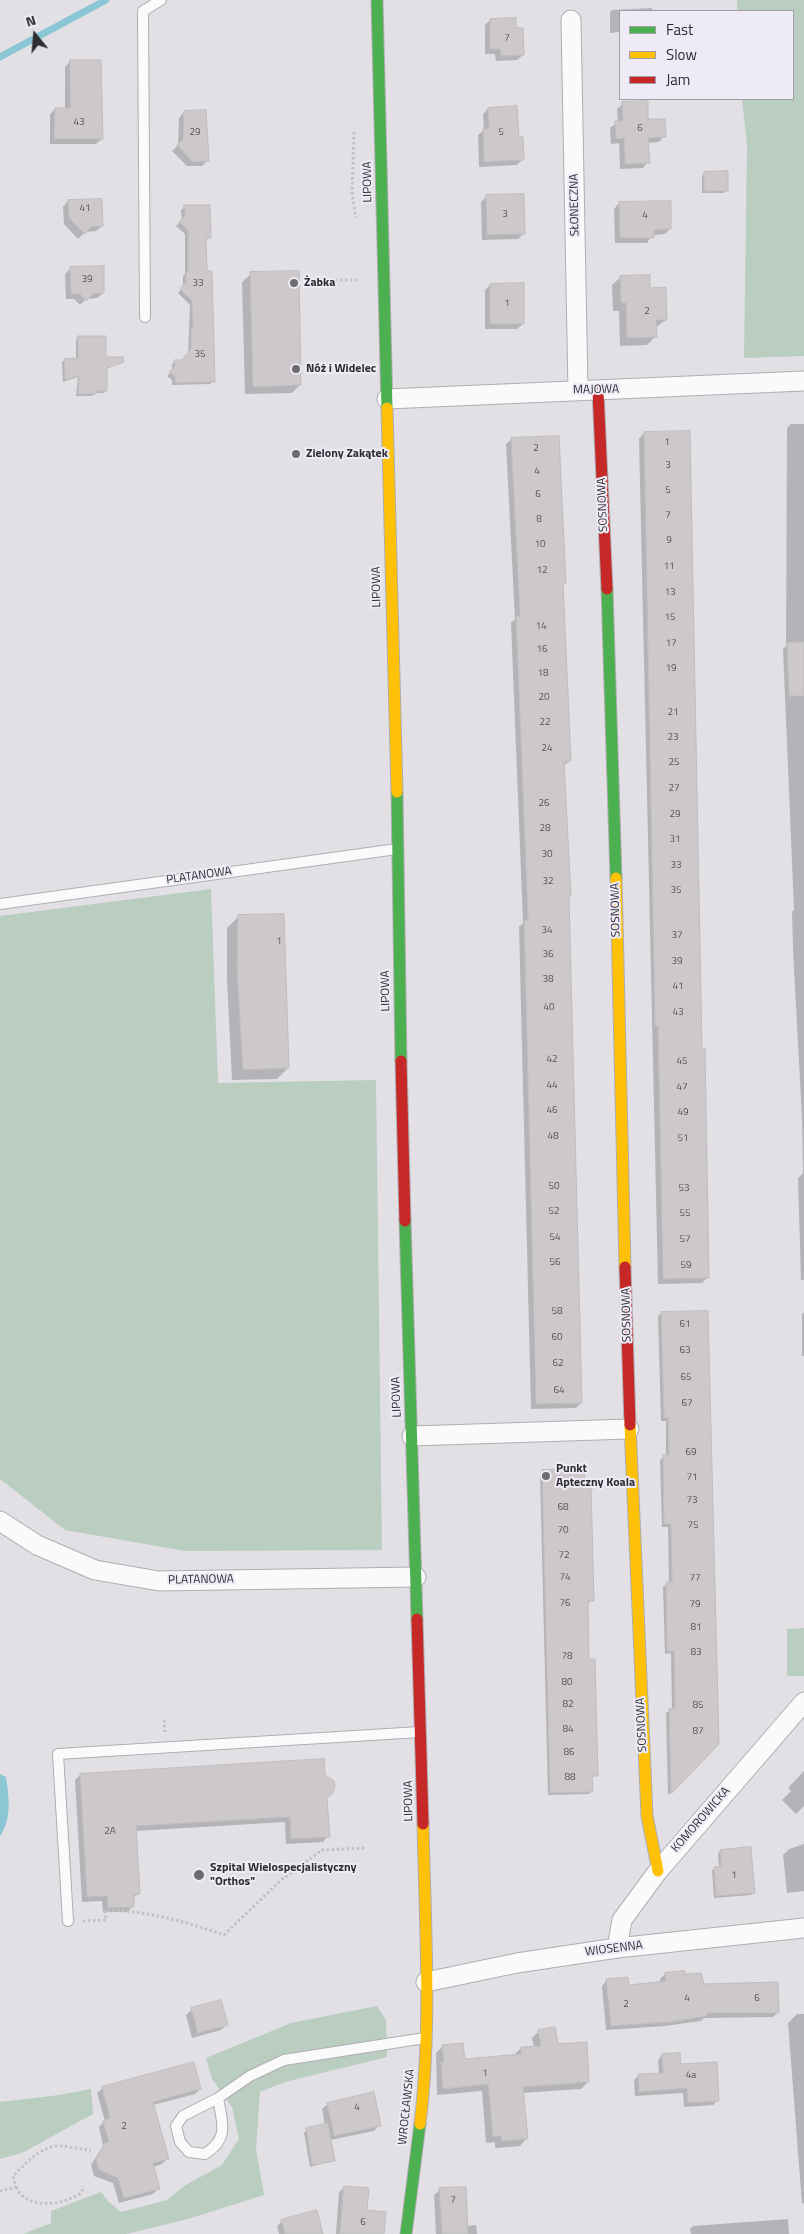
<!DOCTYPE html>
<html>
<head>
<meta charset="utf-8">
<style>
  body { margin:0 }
  #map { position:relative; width:804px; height:2234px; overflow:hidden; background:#e2e0e5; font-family:"Titillium Web",sans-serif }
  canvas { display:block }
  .legend { position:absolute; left:619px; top:10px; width:175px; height:90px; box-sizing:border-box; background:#eeeaf6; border:1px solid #a19ea7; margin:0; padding:6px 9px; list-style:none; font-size:15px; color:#2e2c31 }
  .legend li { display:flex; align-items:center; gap:10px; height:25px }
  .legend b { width:25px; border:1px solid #a19ea7 }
  .north { position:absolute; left:10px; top:10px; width:50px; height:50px; -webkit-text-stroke:4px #eeeaf6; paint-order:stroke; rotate:343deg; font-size:14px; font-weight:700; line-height:20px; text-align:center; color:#2e2c31 }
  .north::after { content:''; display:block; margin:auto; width:18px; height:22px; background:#2e2c31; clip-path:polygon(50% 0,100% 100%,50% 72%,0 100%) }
</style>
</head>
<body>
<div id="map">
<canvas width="804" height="2234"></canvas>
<ul class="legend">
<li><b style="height:6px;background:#4caf50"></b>Fast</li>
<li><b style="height:6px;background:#ffc107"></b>Slow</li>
<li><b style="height:6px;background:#c62828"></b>Jam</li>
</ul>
<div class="north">N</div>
</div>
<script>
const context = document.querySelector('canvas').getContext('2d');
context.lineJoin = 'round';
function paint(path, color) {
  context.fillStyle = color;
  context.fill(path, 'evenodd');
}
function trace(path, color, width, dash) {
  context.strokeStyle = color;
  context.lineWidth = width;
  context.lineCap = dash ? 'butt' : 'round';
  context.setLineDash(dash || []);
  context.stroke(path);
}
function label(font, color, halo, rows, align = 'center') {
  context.font = font + ' "Titillium Web",sans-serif';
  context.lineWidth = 4;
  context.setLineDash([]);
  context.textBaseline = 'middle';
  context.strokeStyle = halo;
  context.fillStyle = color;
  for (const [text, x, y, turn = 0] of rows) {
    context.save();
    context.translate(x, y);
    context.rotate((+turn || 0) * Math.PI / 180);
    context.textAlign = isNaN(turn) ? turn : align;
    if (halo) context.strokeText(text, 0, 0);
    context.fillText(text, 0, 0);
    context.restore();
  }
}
const green = new Path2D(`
  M737,0H804V356L744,358L747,145L742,99H793V11H737Z
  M211,889L218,1083L376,1080L382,1550L185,1551L65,1530L0,1479V916Z
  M804,1628V1676H787V1629Z
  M377,2006L386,2020L387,2057L285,2082L260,2092L256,2149L264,2195L188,2219L126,2234H23L51,2223V2211L101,2192L109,2202L121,2212L167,2200L184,2186L222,2165L239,2139L232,2107L212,2079L206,2058L291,2023Z
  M91,2089L93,2114L22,2153L0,2159V2102L59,2095Z`);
const water = new Path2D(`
  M0,1774L6,1777C9,1797 12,1819 0,1836Z`);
const shadow = new Path2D(`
  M652,8V11H620V32L610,33V13L612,10Z
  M490,20L515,29L523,55L517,60L496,61L495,54H485V25Z
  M71,61L102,139L96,144H50V114L55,109H65V67Z
  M623,104L664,136L659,142L647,143L648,162L643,168L620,169L619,143L611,144L610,128L618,122L617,109Z
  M488,109L518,138L522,160L517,165L479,167L478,135L484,130L483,114Z
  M184,112L208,160L202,166H187L172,151L178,145L179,118Z
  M704,173L727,190L724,193H702V176Z
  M487,196L523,234L518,239L482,240L481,202Z
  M68,201L102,226L96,231L85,232L78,239L64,224L63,207Z
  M619,203L670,229L665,234L652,235L647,243H615L614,209Z
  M185,207L210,237L205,241L214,381L210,384L172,385V380L167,376L172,371V364L175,361H182L188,354L190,305L178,293L183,287V276L185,274V234L176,226L182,220L181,210Z
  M71,268L103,293L97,298L86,299L80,305L74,299H66L65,274Z
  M251,274L300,385L292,393L245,394L242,282Z
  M621,277L649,289L666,320L655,328V337L647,345L620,346L619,311H613L612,285Z
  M490,285L523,324L517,329H485V290Z
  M78,337L105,359L122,362L105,369L106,390L104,393H95L92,396H76L78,377L63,382L62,362L65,360H76V340Z
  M791,424H804V1280H801L798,1178L803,1173L802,1118L793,950L792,912L794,910L783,649L786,646L787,428Z
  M644,433L701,1050L708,1277L702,1283L658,1284L639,439Z
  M512,439L565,582L562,586L570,761L563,766L581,1403L576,1408L531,1409L519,927L523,923L511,623L515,619L506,444Z
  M238,917L288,1068L277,1079L232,1080L227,980V928Z
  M804,1312V1356H802V1314Z
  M661,1313L718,1743L668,1795L666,1713L672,1710L671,1653L665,1654L663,1587L669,1583L668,1527H662L660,1460L666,1456V1421H661L658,1317Z
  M542,1471L584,1486L592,1601L587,1603L588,1661L597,1775L591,1778V1791L589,1794L548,1795L540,1474Z
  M804,1771V1806L796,1814L782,1800L791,1791L788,1788Z
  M80,1775L326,1799L328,1836L323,1842L286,1844L285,1822L135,1831L139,1893L132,1899L133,1906L127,1912H103L102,1901L82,1902L75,1780Z
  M804,1844V1891L787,1893L783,1855L789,1849Z
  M721,1851L754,1892L751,1895L714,1898L712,1870L719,1867L718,1853Z
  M665,1974L703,1986L778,2012L773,2017L704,2018L701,2021L665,2026L606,2030L602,1986L607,1980L628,1986L660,1983V1979Z
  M192,2009L226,2025L221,2030L192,2038L186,2015Z
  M797,2014H804V2203L802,2204L788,2023Z
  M539,2031L557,2046L588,2082L581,2089L522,2093L526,2139L520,2146L495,2148V2142L486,2143L482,2091L437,2095L436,2053L443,2046L464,2061L514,2055L521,2048L534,2047L532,2038Z
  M662,2055L680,2065L718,2100L713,2105L684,2107L683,2093L635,2096L634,2080L639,2075L659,2074L658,2060Z
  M103,2088L200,2089L195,2094L153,2105L167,2159L162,2164L153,2167L158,2189L153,2194L119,2203L113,2183L94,2176L91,2165L103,2146L99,2127L105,2121L97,2093Z
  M328,2104L379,2125L374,2131L330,2140L334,2160L310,2167L304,2132L325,2125L322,2109Z
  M345,2187L366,2212L383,2234H336L339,2192Z
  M440,2190L466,2226L476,2225L477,2234H436L434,2195Z
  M788,2219L789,2234H691L690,2229L693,2226Z
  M282,2221L321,2234H279L277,2226Z`);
const stream = new Path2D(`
  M0,57L106,0`);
const building = new Path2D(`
  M516,18V28H523L524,55L501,56L500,49H490V19Z
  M70,60H101L103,139H54L55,108H70Z
  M648,101V119H665L666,137L648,138L650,163L625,164L624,138L616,139L615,121H623L622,102Z
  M517,106L519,137H523L524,160L484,162L483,129L489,128L488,108Z
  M206,110L209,161L193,162L177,145L183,139L184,111Z
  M728,171V191H704V172Z
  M524,194L525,234L487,235L486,195Z
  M102,199L103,226L91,227L85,234L69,218L68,200Z
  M671,201V229L654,230V238H620L619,202Z
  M184,205H210L211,238H206L207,271H212L215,382L175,383V376L169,372L175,366L174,360H182L191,349V329H193L192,301L180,289L186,282V272H188V231L179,222L185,216Z
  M104,266V293L93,294L86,301L80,294H71L70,267Z
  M299,271L301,385L253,387L250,272Z
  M650,275V288L666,287L667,320H656L657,337L627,338L626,303H621L620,276Z
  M524,283V324H490V284Z
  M78,336H106V357H123L124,362L107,368V391H96V394H78L79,376L65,380L64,359L78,358Z
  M690,431L702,1049H705L709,1278L663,1279L658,1026H655L644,432Z
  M559,436L566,583H563L571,761L564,762L571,896L569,897L582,1403L536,1404L524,920H528L516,616H520L511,438Z
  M804,642V696H789L787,643Z
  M284,914L289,1068L243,1070L237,969L238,915Z
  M708,1311L719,1744L671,1794L669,1709L675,1708L674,1651H667L666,1582H672L671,1524H664L663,1455H669L668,1418H664L661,1312Z
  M584,1469L585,1485H591L594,1601H588L589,1659H595L598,1776H592L593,1792L550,1793L542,1470Z
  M324,1759L325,1775L334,1781L335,1786L333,1793L327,1798L330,1837L291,1839L290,1817L136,1826L140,1894L134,1895V1907L108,1908L107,1896L87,1897L80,1774Z
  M751,1847L755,1893L716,1896L714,1867L721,1866L720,1850Z
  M685,1971V1974L701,1973L704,1984L778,1982L779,2013H707V2016L671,2022L611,2026L606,1979L628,1977L629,1985L666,1981L665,1973Z
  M221,2000L228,2025L198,2033L191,2008Z
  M555,2027L558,2044L587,2042L589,2082L523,2087L528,2139L502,2141L501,2136H493L488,2084L443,2089L441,2062H444L442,2045L463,2043L465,2059L521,2054V2047L541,2046L538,2030Z
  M680,2053L681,2064L717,2062L719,2101L688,2103L687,2088L639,2092L638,2074L663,2073L662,2054Z
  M194,2062L201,2089L153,2102L169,2159L153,2163L160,2189L124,2198L118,2178L99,2170L96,2159L105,2143L109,2142L103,2121L110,2118L102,2087Z
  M374,2092L381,2126L334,2136L327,2103Z
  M328,2123L335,2161L312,2165L306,2128Z
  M344,2186L369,2188L367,2210L386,2212L384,2234H340Z
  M466,2187L468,2234H442L439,2188Z
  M317,2210L323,2234H285L281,2220Z`);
const path = new Path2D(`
  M354,132L352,194L356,218
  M325,280H359
  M319,456H363
  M164,1720L165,1732
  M83,1921L106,1920L105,1910C148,1911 184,1921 224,1935L281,1880L322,1850L365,1848
  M16,2187C26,2211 66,2205 82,2192L83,2186
  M0,2191L16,2187L13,2176C25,2164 41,2146 59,2146C70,2146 81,2150 91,2150`);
const lane = new Path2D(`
  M145,317L143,11L161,0
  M0,904L397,849
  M68,1921L58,1754L420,1732
  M218,2098C222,2123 230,2138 205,2154L189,2152L180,2142L176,2126L183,2116L218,2098L250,2076L284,2060L425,2038`);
const street = new Path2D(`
  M571,20L578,390
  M387,399L804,381
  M412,1436L629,1429
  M0,1521L37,1545L95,1570L159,1581L416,1577
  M617,1948L622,1920L658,1871L804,1702
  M426,1982L517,1963L617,1948L804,1928`);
const fast = new Path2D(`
  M377,0L387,408
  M607,589L616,878
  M397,792L401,1061
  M405,1221L417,1619
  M406,2234L420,2124`);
const slow = new Path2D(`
  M387,408L397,792
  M616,878L625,1267
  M630,1425L647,1816L658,1871
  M420,2124C432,2025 425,1924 423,1824`);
const jam = new Path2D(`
  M598,391L607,589
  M401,1061L405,1221
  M625,1267L630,1425
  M417,1619L423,1824`);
const markers = [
  [294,283,5,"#6d6b70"],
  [296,369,5,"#6d6b70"],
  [296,454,5,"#6d6b70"],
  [546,1476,5,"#6d6b70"],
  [199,1875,6,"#6d6b70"]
];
const numberNames = [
  ["7",507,39],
  ["43",79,123],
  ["6",640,129],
  ["29",195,133],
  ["5",501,133],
  ["41",85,209],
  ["3",505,215],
  ["4",645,216],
  ["39",87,280],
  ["33",198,284],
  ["1",507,304],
  ["2",647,312],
  ["35",200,355],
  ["1",667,443],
  ["2",536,449],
  ["3",668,466],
  ["4",537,472],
  ["5",668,491],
  ["6",538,495],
  ["7",668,516],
  ["8",539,520],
  ["9",669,541],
  ["10",540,545],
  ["11",669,567],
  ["12",542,571],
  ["13",670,593],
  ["15",670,618],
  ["14",541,627],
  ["17",671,644],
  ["16",542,650],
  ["19",671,669],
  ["18",543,674],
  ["20",544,698],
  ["21",673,713],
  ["22",545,723],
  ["23",673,738],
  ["24",547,749],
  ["25",674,763],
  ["27",674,789],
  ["26",544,804],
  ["29",675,815],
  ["28",545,829],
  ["31",675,840],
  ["30",547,855],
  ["33",676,866],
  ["32",548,882],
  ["35",676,891],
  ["34",547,931],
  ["37",677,936],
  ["1",279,942],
  ["36",548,955],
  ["39",677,962],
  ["38",548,980],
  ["41",678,987],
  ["40",549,1008],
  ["43",678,1013],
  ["42",552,1060],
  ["45",682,1062],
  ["44",552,1086],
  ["47",682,1088],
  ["46",552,1111],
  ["49",683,1113],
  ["48",553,1137],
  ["51",683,1139],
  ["50",554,1187],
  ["53",684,1189],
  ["52",554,1212],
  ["55",685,1214],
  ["54",555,1238],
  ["57",685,1240],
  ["56",555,1263],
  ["59",686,1266],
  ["58",557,1312],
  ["61",685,1325],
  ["60",557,1338],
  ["63",685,1351],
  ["62",558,1364],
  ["65",686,1378],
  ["64",559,1391],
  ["67",687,1404],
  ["69",691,1453],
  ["71",692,1478],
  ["73",692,1501],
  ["68",563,1508],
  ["75",693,1526],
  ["70",563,1531],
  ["72",564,1556],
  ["74",565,1578],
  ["77",695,1579],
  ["76",565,1604],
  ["79",695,1605],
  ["81",696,1628],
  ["83",696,1653],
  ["78",567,1657],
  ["80",567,1683],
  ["82",568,1705],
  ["85",698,1706],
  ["84",568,1730],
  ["87",698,1732],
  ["86",569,1753],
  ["88",570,1778],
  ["2A",110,1832],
  ["1",734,1876],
  ["4",687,1999],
  ["6",757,1999],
  ["2",626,2005],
  ["1",485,2074],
  ["4a",691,2076],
  ["4",357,2108],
  ["2",124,2127],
  ["7",453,2201],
  ["6",363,2223]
];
const streetNames = [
  ["LIPOWA",368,182,-91],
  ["SŁONECZNA",575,205,-91],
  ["MAJOWA",596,390,-1],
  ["SOSNOWA",603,505,-92],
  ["LIPOWA",377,587,-91],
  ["PLATANOWA",199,876,-8],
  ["SOSNOWA",616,910,-91],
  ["LIPOWA",386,991,-91],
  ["SOSNOWA",627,1315,-91],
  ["LIPOWA",397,1397,-92],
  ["PLATANOWA",201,1580,-1],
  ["SOSNOWA",642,1725,-93],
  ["LIPOWA",409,1801,-91],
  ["KOMOROWICKA",701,1820,-49],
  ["WIOSENNA",614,1949,-7],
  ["WROCŁAWSKA",407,2107,-84]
];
const poiNames = [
  ["Żabka",304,283],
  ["Nóż i Widelec",306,369],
  ["Zielony Zakątek",306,454],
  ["Punkt",556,1469],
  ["Apteczny Koala",556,1483],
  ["Szpital Wielospecjalistyczny",210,1868],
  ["\"Orthos\"",210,1882]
];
paint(green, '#bacdc1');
paint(water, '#8ac6d4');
paint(shadow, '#0003');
trace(stream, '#8ac6d4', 7);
paint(building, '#cdc9cb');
trace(building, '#bfbcbe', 1);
trace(lane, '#afadb1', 12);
trace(street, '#afadb1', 21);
trace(fast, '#afadb1', 13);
trace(slow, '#afadb1', 13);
trace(jam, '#afadb1', 13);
trace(path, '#c3c1c5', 3, [2.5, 2.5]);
trace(lane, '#fbfafb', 10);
trace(street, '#fbfafb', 19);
trace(fast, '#4caf50', 11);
trace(slow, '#ffc107', 11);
trace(jam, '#c62828', 11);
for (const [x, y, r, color] of markers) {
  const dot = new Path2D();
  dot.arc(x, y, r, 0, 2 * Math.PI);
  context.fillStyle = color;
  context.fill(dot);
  trace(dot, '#eeeaf6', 2);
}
label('10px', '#565358', null, numberNames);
label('12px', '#2e2c31', '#eeeaf6', streetNames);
label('bold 12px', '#2e2c31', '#eeeaf6', poiNames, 'left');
</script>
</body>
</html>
